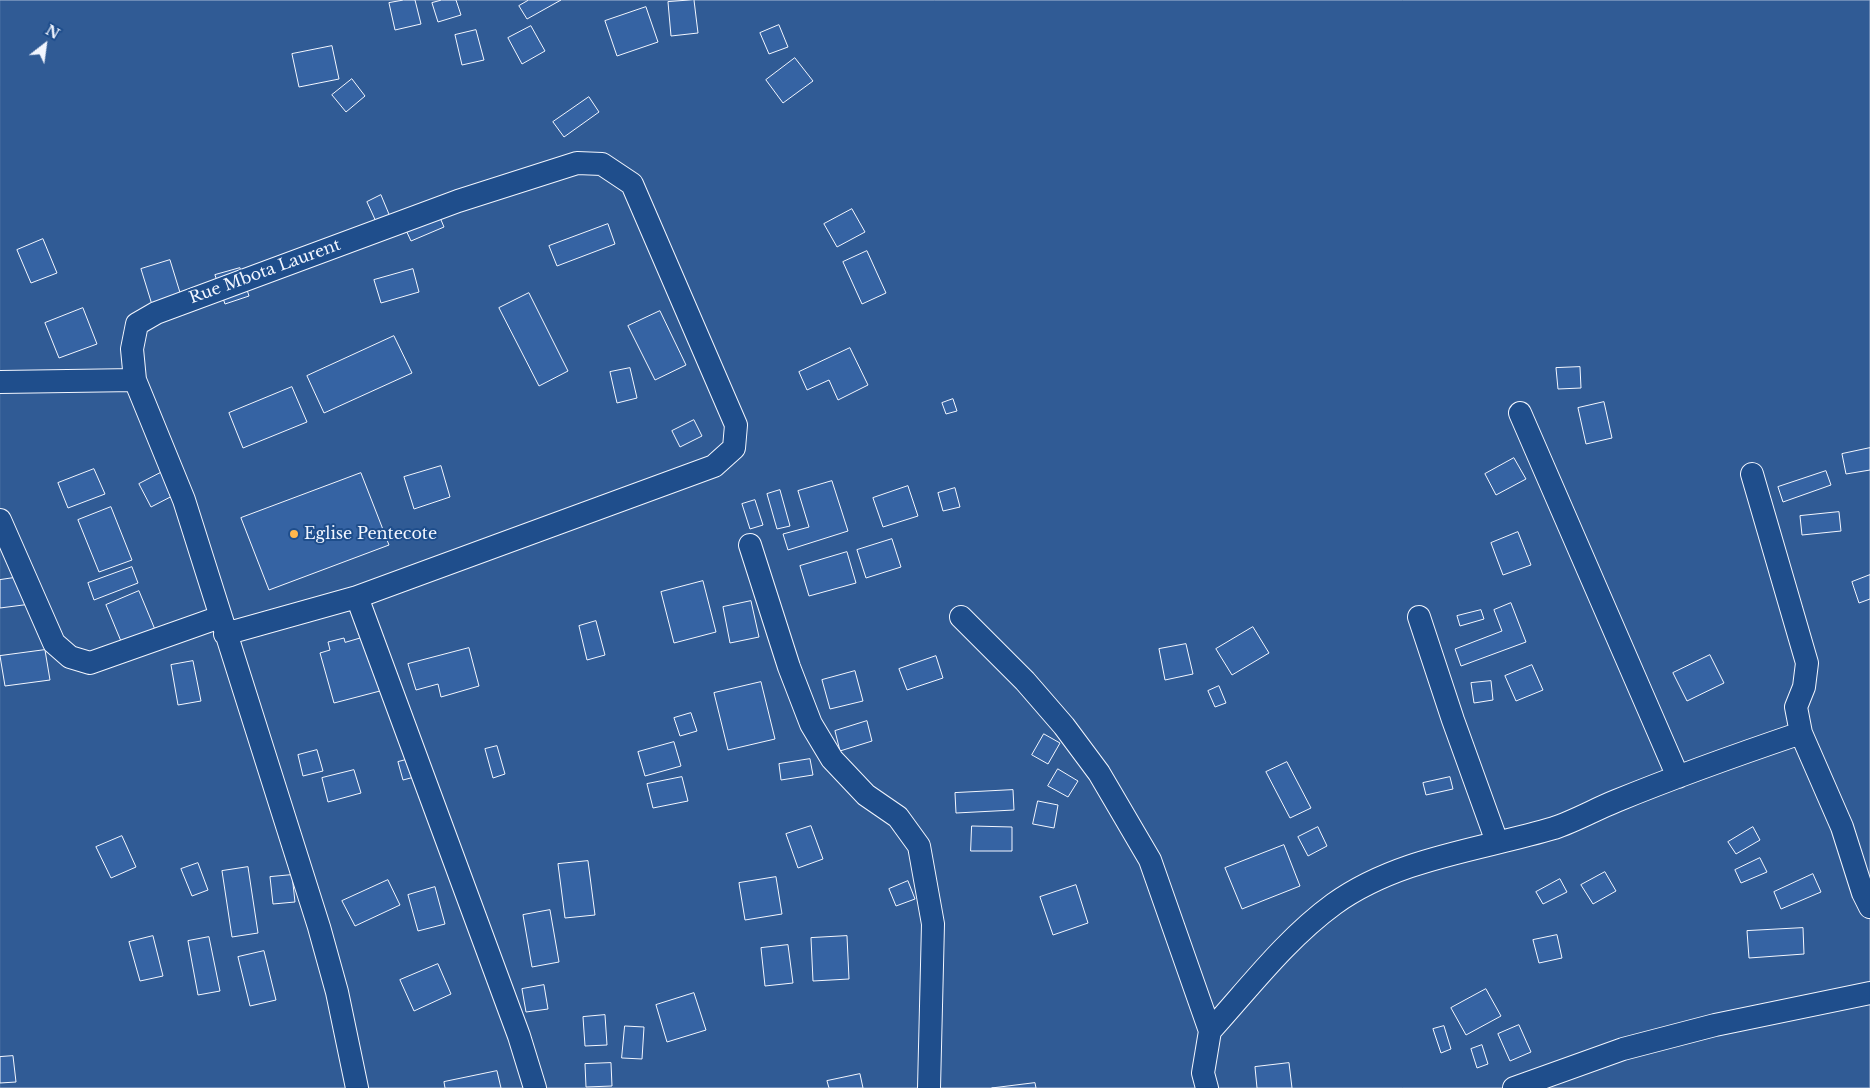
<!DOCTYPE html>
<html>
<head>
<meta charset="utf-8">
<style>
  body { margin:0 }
  #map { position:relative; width:1870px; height:1088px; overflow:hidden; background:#1f4e8c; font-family:"Libre Baskerville",serif }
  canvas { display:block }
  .north { position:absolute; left:20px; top:20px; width:50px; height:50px; -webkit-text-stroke:4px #1f4e8c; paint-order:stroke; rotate:30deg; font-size:14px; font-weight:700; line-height:20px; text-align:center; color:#f2f6ff }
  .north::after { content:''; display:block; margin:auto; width:18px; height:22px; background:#f2f6ff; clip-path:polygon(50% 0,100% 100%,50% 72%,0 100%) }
</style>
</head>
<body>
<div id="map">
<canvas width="1870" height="1088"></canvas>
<div class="north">N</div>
</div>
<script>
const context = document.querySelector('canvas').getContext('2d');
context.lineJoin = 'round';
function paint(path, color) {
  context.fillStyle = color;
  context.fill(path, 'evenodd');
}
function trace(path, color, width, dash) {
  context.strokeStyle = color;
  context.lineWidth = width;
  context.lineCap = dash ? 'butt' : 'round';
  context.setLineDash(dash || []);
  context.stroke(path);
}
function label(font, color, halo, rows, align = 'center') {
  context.font = font + ' "Libre Baskerville",serif';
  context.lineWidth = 4;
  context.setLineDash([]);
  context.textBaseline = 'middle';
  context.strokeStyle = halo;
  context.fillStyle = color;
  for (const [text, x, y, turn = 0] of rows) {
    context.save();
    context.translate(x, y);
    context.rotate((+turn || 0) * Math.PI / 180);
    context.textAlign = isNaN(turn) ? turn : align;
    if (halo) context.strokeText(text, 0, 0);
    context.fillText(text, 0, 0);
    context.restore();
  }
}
const built = new Path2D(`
  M0,0H1870V1088H0Z`);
const building = new Path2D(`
  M404,0H415L421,24L395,30L389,3Z
  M442,0H456L461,15L438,22L432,3Z
  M529,0H561L527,19L519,6Z
  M694,0L698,33L671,36L668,2Z
  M646,7L658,42L617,56L605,21Z
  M779,25L788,47L769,54L760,33Z
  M531,26L545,51L522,64L508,38Z
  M476,30L484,60L462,65L455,35Z
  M332,46L339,79L299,87L292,54Z
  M795,58L813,81L783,103L766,80Z
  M352,79L365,96L346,112L332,95Z
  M589,97L599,112L564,137L553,122Z
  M381,195L391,219L378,226L367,202Z
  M433,201L444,227L411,241L399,215Z
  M852,209L865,232L837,247L824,224Z
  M608,224L615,244L557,266L549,246Z
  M43,239L57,273L31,283L17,250Z
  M867,251L886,293L862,304L843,262Z
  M170,260L186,312L157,321L141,269Z
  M240,268L249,296L225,304L215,275Z
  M413,269L419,292L381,303L374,280Z
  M529,293L568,371L539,386L499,308Z
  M83,308L97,344L59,358L45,323Z
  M660,311L686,365L655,380L628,326Z
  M394,336L412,373L324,413L307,376Z
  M850,348L868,385L838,400L829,380L807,390L799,372Z
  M1580,367L1581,388L1558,389L1556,368Z
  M630,368L637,398L617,403L610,372Z
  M292,387L307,422L243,448L229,413Z
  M953,399L957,411L946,414L942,403Z
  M1604,402L1612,438L1586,444L1578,408Z
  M694,420L702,436L680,447L672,431Z
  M1870,448V470L1846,474L1842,454Z
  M1514,458L1526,479L1496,495L1485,474Z
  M441,466L450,497L414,509L404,477Z
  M94,469L105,494L68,508L58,483Z
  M168,469L180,492L151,507L139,484Z
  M1826,471L1831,485L1783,502L1778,487Z
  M361,473L389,545L269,590L241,518Z
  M832,481L848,531L788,550L783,534L809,527L798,491Z
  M908,486L918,516L883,527L873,498Z
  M955,488L960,507L943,511L938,493Z
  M780,490L790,526L777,529L767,494Z
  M755,500L763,525L750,529L742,504Z
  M111,507L132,560L99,572L78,520Z
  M1839,512L1841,531L1802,535L1800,516Z
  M1518,532L1531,565L1503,575L1491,543Z
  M892,539L901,567L866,578L857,550Z
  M847,552L856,583L809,596L800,566Z
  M132,567L138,583L94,600L88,583Z
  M1870,575V599L1859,603L1852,582Z
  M27,576L31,604L0,608V580Z
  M703,581L716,632L674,643L661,592Z
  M139,591L156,632L123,646L106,605Z
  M751,601L759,637L730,643L723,607Z
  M1511,603L1526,642L1461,666L1455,649L1502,631L1494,610Z
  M1481,610L1484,619L1460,626L1457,616Z
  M596,621L605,655L587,660L579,626Z
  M1253,627L1269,653L1232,675L1216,649Z
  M365,637L380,691L334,703L320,653L330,650L328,642L344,638L345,642Z
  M1186,644L1193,674L1165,680L1159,649Z
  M469,648L479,686L441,697L438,684L416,690L408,664Z
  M45,650L50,680L5,686L0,656Z
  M1710,655L1724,683L1687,701L1673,673Z
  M936,656L943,678L907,690L899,669Z
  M193,661L201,701L178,705L171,665Z
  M1532,665L1543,690L1516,701L1505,676Z
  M855,671L863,701L830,709L822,680Z
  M1491,681L1493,700L1474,703L1471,683Z
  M761,682L775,739L728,750L714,693Z
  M1219,686L1226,703L1215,707L1208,691Z
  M691,713L697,731L680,736L674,718Z
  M867,721L872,741L840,751L835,731Z
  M1044,734L1060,743L1048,764L1032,755Z
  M674,742L681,766L645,776L638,752Z
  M497,746L505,774L493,778L485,749Z
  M317,750L323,771L303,776L298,755Z
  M421,756L426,774L403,780L398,762Z
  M810,759L813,775L781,780L779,764Z
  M1287,762L1311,808L1290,818L1266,772Z
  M1058,769L1078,781L1068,797L1048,786Z
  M354,770L361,793L328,802L322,778Z
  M682,777L688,801L653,808L647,784Z
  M1450,777L1453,789L1426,795L1423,783Z
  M1013,790L1014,810L956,813L955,793Z
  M1038,801L1058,805L1054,828L1033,824Z
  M811,826L823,859L798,868L786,834Z
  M972,826L1012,827V851H971Z
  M1318,827L1327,846L1308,856L1298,837Z
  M1753,827L1760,840L1736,854L1728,842Z
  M122,836L136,867L111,878L96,847Z
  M1284,845L1300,886L1242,909L1225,868Z
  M1760,858L1767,872L1741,883L1735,870Z
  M588,861L595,915L565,918L558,864Z
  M198,863L208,890L192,896L181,869Z
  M248,867L258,933L232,937L222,871Z
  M1605,872L1616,891L1593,904L1581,885Z
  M1813,874L1821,892L1781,909L1774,892Z
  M292,875L295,902L273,904L270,877Z
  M776,877L782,914L745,920L739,883Z
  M1560,879L1567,892L1543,904L1536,892Z
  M388,880L400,905L355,926L342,901Z
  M908,881L915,899L896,906L889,889Z
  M1076,885L1088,923L1053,935L1040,897Z
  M435,887L445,924L418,931L408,895Z
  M550,910L559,962L532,967L523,915Z
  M1803,928L1804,954L1749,958L1747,931Z
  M1557,935L1562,958L1539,963L1533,940Z
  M153,936L163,976L140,981L129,942Z
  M847,936L849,979L813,981L811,938Z
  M209,937L220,991L198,995L188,941Z
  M788,945L793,983L765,986L761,948Z
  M264,951L276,1000L250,1006L238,957Z
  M438,964L451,994L414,1011L400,980Z
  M544,985L548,1009L526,1012L522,989Z
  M1486,989L1501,1016L1466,1035L1451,1008Z
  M694,993L706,1030L667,1042L656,1005Z
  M605,1015L607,1045L585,1046L583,1017Z
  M1519,1025L1531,1052L1510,1061L1498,1034Z
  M625,1026L644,1027L642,1059L622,1058Z
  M1444,1026L1451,1049L1441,1053L1433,1029Z
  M1482,1045L1488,1064L1477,1068L1471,1049Z
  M13,1056L16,1082L0,1083V1057Z
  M611,1063L612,1086L586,1087L585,1064Z
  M1289,1063L1292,1088H1257L1255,1067Z
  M497,1071L501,1088H445L444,1082Z
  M860,1074L863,1088H829L827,1081Z
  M1035,1083L1036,1088H992Z`);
const minor = new Path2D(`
  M135,380L184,500L319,927L337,992L357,1088
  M0,382L135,380L132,349L137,324L156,313L458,201L577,163L602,164L632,184L736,425L734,448L714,466L357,597L225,634
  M1520,413L1678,777
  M1752,474L1807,663L1804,687L1796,707L1801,733
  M0,520L54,643L70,657L90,663L220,617
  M750,545L789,667L811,724L832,759L866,795L898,817L919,846L933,924L929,1088
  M357,597L519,1036L535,1088
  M961,617L1025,681L1064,726L1099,773L1150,860L1210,1031L1203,1073L1207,1088
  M1419,617L1453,720L1497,842
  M1210,1031C1249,988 1286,939 1334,904C1398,858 1480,850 1554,828C1575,821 1596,809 1616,801C1677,776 1739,754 1801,733L1842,827L1863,893L1870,907
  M1514,1088L1623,1049L1715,1025L1870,993`);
const markers = [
  [294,534,5,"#ffb74d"]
];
const streetNames = [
  ["Rue Mbota Laurent",265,272,-20]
];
const poiNames = [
  ["Eglise Pentecote",304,534]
];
paint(built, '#305b95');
trace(built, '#a8bbd7', 1);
paint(building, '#3563a3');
trace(building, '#f2f6ff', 1);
trace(minor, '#f2f6ff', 24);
trace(minor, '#1f4e8c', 22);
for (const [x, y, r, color] of markers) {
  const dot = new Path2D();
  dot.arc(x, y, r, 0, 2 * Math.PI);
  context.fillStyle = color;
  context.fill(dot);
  trace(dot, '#1f4e8c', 2);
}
label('16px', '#f2f6ff', '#1f4e8c', streetNames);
label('16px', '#f2f6ff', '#1f4e8c', poiNames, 'left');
</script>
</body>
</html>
